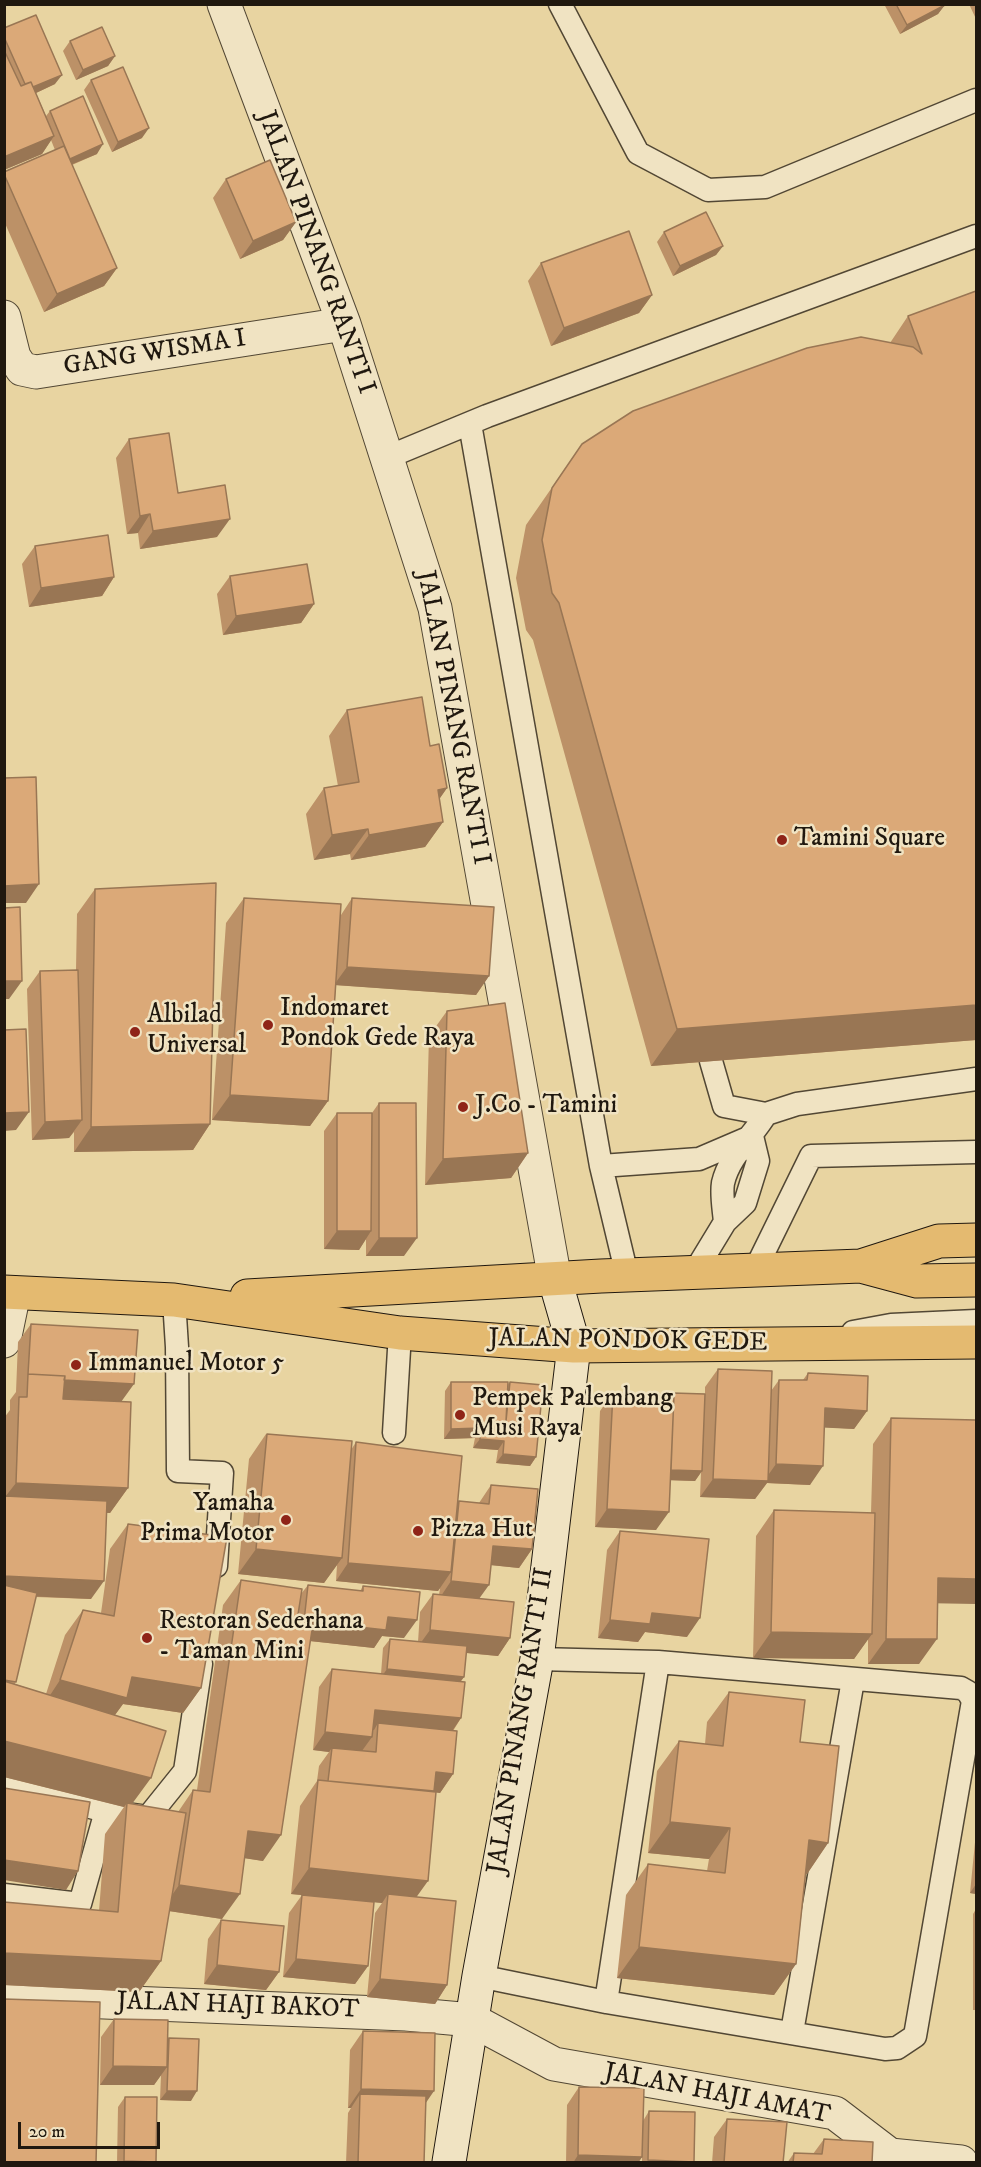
<!DOCTYPE html>
<html>
<head>
<meta charset="utf-8">
<style>
  body { margin:0 }
  #map { position:relative; width:981px; height:2167px; overflow:hidden; background:#e8d4a1; font-family:"IM FELL DW Pica",serif }
  canvas { display:block }
  .frame { position:absolute; inset:0; border:6px solid #20180f; pointer-events:none }
  .scale { position:absolute; left:18px; top:2122px; width:142px; height:27px; box-sizing:border-box; border:3px solid #20180f; border-top:0; padding-left:8px; font-size:18px; line-height:21px; white-space:nowrap; color:#20180f; -webkit-text-stroke:4px #f0e3c2; paint-order:stroke }
</style>
</head>
<body>
<div id="map">
<canvas width="981" height="2167"></canvas>
<div class="frame"></div>
<div class="scale">20 m</div>
</div>
<script>
const context = document.querySelector('canvas').getContext('2d');
context.lineJoin = 'round';
function trace(path, color, width, dash) {
  context.strokeStyle = color;
  context.lineWidth = width;
  context.lineCap = dash ? 'butt' : 'round';
  context.setLineDash(dash || []);
  context.stroke(path);
}
function paint(path, color) {
  context.fillStyle = color;
  context.fill(path, 'evenodd');
}
function label(font, color, halo, rows, align = 'center') {
  context.font = font + ' "IM FELL DW Pica",serif';
  context.lineWidth = 5;
  context.setLineDash([]);
  context.textBaseline = 'middle';
  context.strokeStyle = halo;
  context.fillStyle = color;
  for (const [text, x, y, turn = 0] of rows) {
    context.save();
    context.translate(x, y);
    context.rotate((+turn || 0) * Math.PI / 180);
    context.textAlign = isNaN(turn) ? turn : align;
    if (halo) context.strokeText(text, 0, 0);
    context.fillText(text, 0, 0);
    context.restore();
  }
}
const lane = new Path2D(`
  M560,4L638,153L708,190L765,187L976,100
  M470,424L601,1166L627,1275
  M388,457L487,416L976,236
  M711,1061L724,1106L766,1114C753,1136 729,1156 723,1183C721,1195 724,1210 725,1222
  M766,1114L797,1104L976,1079
  M601,1166L699,1159L748,1138
  M755,1270L811,1156L976,1152
  M694,1273L725,1222L745,1203L758,1161L752,1136
  M174,1300L177,1347L178,1471L222,1473L216,1566
  M853,1332L891,1325L976,1321
  M394,1433L400,1333
  M537,1659L658,1662L961,1688L968,1692L973,1701L915,2036L897,2048L885,2049L606,2002
  M4,1785L106,1811L148,1817L185,1771L201,1664
  M4,1895L80,1904L106,1811
  M479,1976L606,2002L658,1662
  M792,2032L853,1680`);
const street = new Path2D(`
  M224,4L344,324L435,608L555,1280
  M4,317L14,357L22,369L36,372L344,324
  M4,1341L14,1293
  M4,1998L406,2014L472,2020L554,2064L835,2113L890,2155L961,2162`);
const secondary = new Path2D(`
  M449,2162L479,1976L537,1659L574,1346L555,1280`);
const primary = new Path2D(`
  M861,1266L917,1281L976,1280
  M4,1292L174,1300L400,1333L574,1346L976,1342
  M247,1296L601,1276L861,1266L939,1241L976,1240`);
const wall = new Path2D(`
  M884,4H945L938,14L900,34Z
  M969,4H976V19Z
  M4,28L55,84L36,93L46,116L50,111L97,154L72,165L117,268L104,286L44,312L4,221V172L55,150L51,140L42,154L4,170Z
  M70,41L115,56L108,66L76,80L63,51Z
  M91,80L142,138L112,152L84,90Z
  M226,179L296,222L283,240L240,259L213,198Z
  M664,232L723,246L716,255L673,276L657,242Z
  M541,263L652,295L639,313L551,346L528,281Z
  M976,291V1040L651,1066L533,640L526,630L516,578L526,525L582,444L890,343L908,316Z
  M129,439L178,493L217,537L140,549L138,533L127,534L116,458Z
  M35,546L114,577L102,596L29,607L22,564Z
  M230,576L314,604L301,623L223,635L217,594Z
  M347,710L430,746L447,788L439,799L443,822L425,847L351,860L350,854L314,860L306,814L324,788L338,786L329,736Z
  M95,889L210,1124L193,1150L74,1152V1132L69,1138L32,1140L27,989L40,971L76,970L77,914Z
  M244,898L341,915L352,898L489,976L476,995L336,985L328,1101L310,1126L212,1120L226,923Z
  M447,1011L528,1153L511,1178L425,1185L429,1036Z
  M379,1103L404,1256H366V1239L359,1250L324,1249V1131L337,1113H372Z
  M31,1324L122,1401L128,1488L110,1513H107L91,1599L36,1597L15,1684L46,1694L65,1635L83,1610L101,1613L110,1549L128,1524L201,1688L183,1713L123,1704L115,1715L132,1804L178,1812L193,1790H197L223,1605L241,1580L301,1594L308,1585L360,1591L363,1586L404,1638L382,1636L374,1648L310,1641L263,1861L245,1858L222,1919L169,1911L161,1961L139,1992L4,1985V1902L99,1911L105,1834L124,1807L4,1777V1418L10,1410V1400L16,1392L18,1342Z
  M718,1369L771,1391L779,1380H803L808,1373L867,1411L854,1429L824,1427L810,1485L767,1483L755,1499L700,1497L701,1472L695,1481L670,1480L656,1530L595,1527L600,1411L613,1393L672,1395L673,1393L705,1394V1387Z
  M451,1382L507,1385L510,1382L536,1457L530,1466L496,1463L498,1450L473,1448L475,1438L444,1439L445,1391Z
  M891,1418L938,1604L919,1664H868V1639L854,1659L753,1658L756,1536L774,1510L871,1513L873,1444Z
  M266,1434L351,1450L356,1442L457,1504L459,1501L479,1503L491,1485L532,1549L519,1568L491,1565L479,1599L510,1638L498,1656L466,1653L464,1677L461,1681V1718L453,1731V1774L440,1793L436,1792L416,1897L447,1985L435,2004L367,1997L375,1913L382,1903L374,1902L368,1966L355,1984L283,1977L289,1913L302,1895L323,1897L291,1894L300,1806L317,1781L319,1766L329,1752L313,1750L319,1687L332,1669L381,1674L383,1648L390,1639L418,1642L420,1612L433,1594L439,1595L440,1588L438,1591L336,1581L337,1565L324,1583L238,1574L249,1459Z
  M620,1531L687,1637L645,1632L638,1642L598,1638L607,1550Z
  M729,1692L800,1742L828,1843L807,1874H806L796,1964L774,1995L617,1978L626,1895L648,1864L707,1871L709,1859L648,1853L657,1771L679,1741L705,1744L707,1722Z
  M976,1832V1894L970,1893Z
  M976,1909V2010H973V1914Z
  M221,1920L279,1972L266,1990L204,1984L208,1939Z
  M114,2019L168,2040L169,2038L191,2101L160,2100L161,2075L154,2085H100L101,2037Z
  M363,2031L426,2103L424,2163H346L348,2113L351,2108H348L350,2050Z
  M579,2087L643,2121L649,2111L694,2162L642,2163V2146V2157L638,2163H566L567,2105Z
  M125,2097L155,2163H117L118,2107Z
  M727,2119L783,2163H712L714,2137Z
  M824,2139L872,2163H787L794,2153L813,2154Z`);
const shadedWall = new Path2D(`
  M945,5L938,14L900,34L907,25Z
  M115,56L108,66L76,80L83,70Z
  M62,75L55,84L21,100L27,90Z
  M149,128L142,138L112,152L118,142Z
  M54,136L42,154L4,170V157Z
  M103,144L97,154L63,168L70,159Z
  M296,222L283,240L240,259L253,241Z
  M723,246L716,255L673,276L680,266Z
  M117,268L104,286L44,312L57,294Z
  M652,295L639,313L551,346L564,328Z
  M150,514L138,533L127,534L140,516Z
  M230,519L217,537L140,549L153,531Z
  M114,577L102,596L29,607L41,588Z
  M314,604L301,623L223,635L236,616Z
  M447,788L429,814L438,790Z
  M443,822L425,847L351,860L369,835Z
  M368,829L350,854L314,860L332,835Z
  M39,884L26,903H4V886Z
  M347,967L489,976L476,995L334,985Z
  M4,981H22L9,999H4Z
  M976,1005V1040L651,1066L677,1029Z
  M230,1095L328,1101L310,1126L212,1120Z
  M29,1112L16,1130L4,1131V1113Z
  M82,1120L69,1138L32,1140L45,1122Z
  M210,1124L193,1150L74,1152L91,1127Z
  M528,1153L511,1178L425,1185L443,1159Z
  M337,1231H371L359,1250L324,1249Z
  M379,1238H417L404,1256H366Z
  M28,1378L134,1384L121,1402L27,1397Z
  M825,1408L867,1411L854,1429L812,1427Z
  M481,1428L475,1438L444,1439L451,1429Z
  M480,1439L504,1441L498,1450L473,1448Z
  M503,1454L536,1457L530,1466L496,1463Z
  M776,1464L823,1466L810,1485L767,1483L755,1499L700,1497L713,1479L764,1481Z
  M670,1470L702,1471L695,1481L663,1480Z
  M16,1483L128,1488L110,1513L5,1508V1497Z
  M607,1509L669,1512L656,1530L595,1527Z
  M493,1546L532,1549L519,1568L480,1564Z
  M256,1549L342,1558L324,1583L238,1574Z
  M348,1563L451,1572L438,1591L336,1581Z
  M4,1576L104,1581L91,1599L4,1595Z
  M938,1578L976,1579V1604L920,1603Z
  M451,1581L489,1585L476,1603L439,1599Z
  M652,1613L700,1618L687,1637L645,1632L638,1642L598,1638L610,1620Z
  M388,1617L417,1620L404,1638L382,1636L374,1648L291,1639L304,1621Z
  M430,1630L510,1638L498,1656L417,1648Z
  M771,1632L872,1634L854,1659L753,1658Z
  M886,1639H937L919,1664H868Z
  M387,1669L464,1677L457,1686L380,1679Z
  M132,1677L201,1688L183,1713L123,1704L109,1723L43,1706L60,1680Z
  M375,1710L461,1718L448,1737L378,1723L374,1730L362,1729Z
  M325,1732L372,1737L359,1755L332,1748L329,1752L313,1750Z
  M4,1741L151,1778L129,1808L127,1803L124,1807L4,1777Z
  M436,1772L453,1774L440,1793L423,1791Z
  M670,1822L730,1828L709,1859L648,1853Z
  M248,1831L281,1835L263,1861L230,1856Z
  M809,1840L828,1843L807,1874L788,1871Z
  M4,1860L78,1871L66,1890L4,1880Z
  M309,1868L428,1881L410,1906L388,1894L382,1903L291,1894Z
  M976,1884V1894L970,1893Z
  M179,1885L240,1894L222,1919L162,1910Z
  M639,1947L796,1964L774,1995L617,1978Z
  M4,1953L161,1961L139,1992L4,1985Z
  M296,1959L368,1966L355,1984L283,1977Z
  M217,1965L279,1972L266,1990L204,1984Z
  M380,1979L447,1985L435,2004L367,1997Z
  M113,2066L167,2067L154,2085H100Z
  M361,2089L434,2091L421,2110L360,2094L351,2108H348Z
  M167,2091H197L191,2101L160,2100Z
  M578,2155L642,2157L638,2163H573Z
  M648,2160L694,2162L647,2163Z
  M124,2161L156,2162L155,2163H122Z`);
const building = new Path2D(`
  M896,4H945V5L907,25Z
  M36,15L62,75L33,87L31,82L25,84L4,37V28Z
  M102,27L115,56L83,70L70,41Z
  M4,50L21,86L31,82L54,136L4,157Z
  M123,67L149,128L118,142L91,80Z
  M83,96L103,144L70,159L50,111Z
  M64,146L117,268L57,294L4,174V172Z
  M270,160L296,222L253,241L226,179Z
  M706,212L723,246L680,266L664,232Z
  M629,231L652,295L564,328L541,263Z
  M976,291V1005L677,1029L559,603L552,593L542,540L552,488L582,444L633,411L807,348L861,337L913,347L922,354L908,316Z
  M169,433L178,493L225,485L230,519L153,531L150,514L140,516L129,439Z
  M108,535L114,577L41,588L35,546Z
  M307,564L314,604L236,616L230,576Z
  M422,697L430,746L439,744L447,788L438,790L443,822L369,835L368,829L332,835L324,788L359,782L347,710Z
  M36,777L39,884L4,886V778Z
  M216,883L210,1124L91,1127L95,889Z
  M244,898L341,904L328,1101L230,1095Z
  M352,898L494,907L489,976L347,967Z
  M20,907L22,981H4V908Z
  M78,970L82,1120L45,1122L40,971Z
  M505,1003L528,1153L443,1159L447,1011Z
  M26,1029L29,1112L4,1113V1030Z
  M379,1103H416L417,1238H379Z
  M337,1113H372L371,1231H337Z
  M31,1324L138,1330L134,1384L64,1380L65,1376L28,1374Z
  M718,1369L772,1371L768,1481L713,1479Z
  M808,1373L868,1376L867,1411L825,1408L823,1466L776,1464L779,1380H807Z
  M28,1374L65,1376L63,1399L131,1402L128,1488L16,1483L19,1397H27Z
  M451,1382H508L506,1421L510,1382L543,1385L536,1457L503,1454L504,1441L480,1439L481,1428L451,1429Z
  M613,1393L674,1395L669,1512L607,1509Z
  M673,1393L705,1394L702,1471L671,1470L674,1395H673Z
  M891,1418L976,1420V1579L938,1578L937,1639H886Z
  M267,1434L352,1441L342,1558L256,1549Z
  M356,1442L462,1456L451,1572L348,1563Z
  M491,1485L538,1489L532,1549L493,1546L489,1585L451,1581L459,1501L489,1504Z
  M5,1496L107,1501L104,1581L4,1576Z
  M774,1510L875,1513L872,1634L771,1632Z
  M128,1524L227,1537L201,1688L132,1677L127,1698L60,1680L83,1610L114,1616Z
  M620,1531L709,1539L700,1618L652,1613L650,1624L610,1620Z
  M241,1580L302,1589L296,1627L312,1630L281,1835L248,1831L240,1894L179,1885L193,1790L210,1792Z
  M4,1585L37,1593L16,1682L4,1680Z
  M308,1585L363,1591V1586L420,1592L417,1620L388,1617L386,1630L304,1621Z
  M433,1594L514,1602L510,1638L430,1630Z
  M390,1639L467,1646L464,1677L387,1669Z
  M332,1669L465,1682L461,1718L375,1710L372,1737L325,1732Z
  M4,1681L166,1731L151,1778L4,1741Z
  M729,1692L805,1700L800,1742L839,1746L828,1843L809,1840L796,1964L639,1947L648,1864L725,1873L730,1828L670,1822L679,1741L723,1746Z
  M378,1723L457,1731L453,1774L436,1772L434,1791L328,1781L332,1748L376,1752Z
  M318,1780L436,1792L428,1881L309,1868Z
  M4,1788L90,1802L78,1871L4,1860Z
  M127,1803L186,1813L161,1961L4,1953V1902L118,1912Z
  M388,1894L456,1901L447,1985L380,1979Z
  M302,1895L374,1902L368,1966L296,1959Z
  M221,1920L284,1926L279,1972L217,1965Z
  M4,1999L100,2002L96,2163H4Z
  M114,2019L168,2020L167,2067L113,2066Z
  M363,2031L435,2033L434,2091L361,2089Z
  M169,2038L199,2039L197,2091H167Z
  M579,2087L644,2088L642,2157L578,2155Z
  M360,2094L426,2096L424,2163H358Z
  M125,2097H157L156,2162L124,2161Z
  M649,2111L695,2112L694,2162L648,2160Z
  M727,2119L787,2122L783,2163H724Z
  M824,2139L873,2142L872,2163H793L794,2153L822,2154Z`);
const markers = [
  [782,840,6,"#8f2418"],
  [268,1025,6,"#8f2418"],
  [135,1032,6,"#8f2418"],
  [463,1107,6,"#8f2418"],
  [76,1365,6,"#8f2418"],
  [460,1415,6,"#8f2418"],
  [286,1520,6,"#8f2418"],
  [418,1531,6,"#8f2418"],
  [147,1638,6,"#8f2418"]
];
const streetNames = [
  ["JALAN PINANG RANTI I",315,253,70],
  ["GANG WISMA I",155,354,-9],
  ["JALAN PINANG RANTI I",452,718,79],
  ["JALAN PONDOK GEDE",628,1342,1],
  ["JALAN PINANG RANTI II",522,1721,-81],
  ["JALAN HAJI BAKOT",238,2007,2],
  ["JALAN HAJI AMAT",717,2095,11]
];
const poiNames = [
  ["Tamini Square",794,840],
  ["Indomaret",280,1010],
  ["Pondok Gede Raya",280,1040],
  ["Albilad",147,1017],
  ["Universal",147,1047],
  ["J.Co - Tamini",475,1107],
  ["Immanuel Motor 5",88,1365],
  ["Pempek Palembang",472,1400],
  ["Musi Raya",472,1430],
  ["Yamaha",274,1505,"right"],
  ["Prima Motor",274,1535,"right"],
  ["Pizza Hut",430,1531],
  ["Restoran Sederhana",159,1623],
  ["- Taman Mini",159,1653]
];
trace(lane, '#524734', 25);
trace(street, '#524734', 35);
trace(secondary, '#20180f', 35);
trace(primary, '#20180f', 35);
trace(lane, '#f0e3c2', 22);
trace(street, '#f0e3c2', 33);
trace(secondary, '#f0e3c2', 33);
trace(primary, '#e4ba70', 33);
paint(wall, '#bc9167');
paint(shadedWall, '#997654');
paint(building, '#dba978');
trace(building, '#997654', 1.5);
for (const [x, y, r, color] of markers) {
  const dot = new Path2D();
  dot.arc(x, y, r, 0, 2 * Math.PI);
  context.fillStyle = color;
  context.fill(dot);
  trace(dot, '#f0e3c2', 2);
}
label('26px', '#20180f', '#f0e3c2', streetNames);
label('26px', '#20180f', '#f0e3c2', poiNames, 'left');
</script>
</body>
</html>
